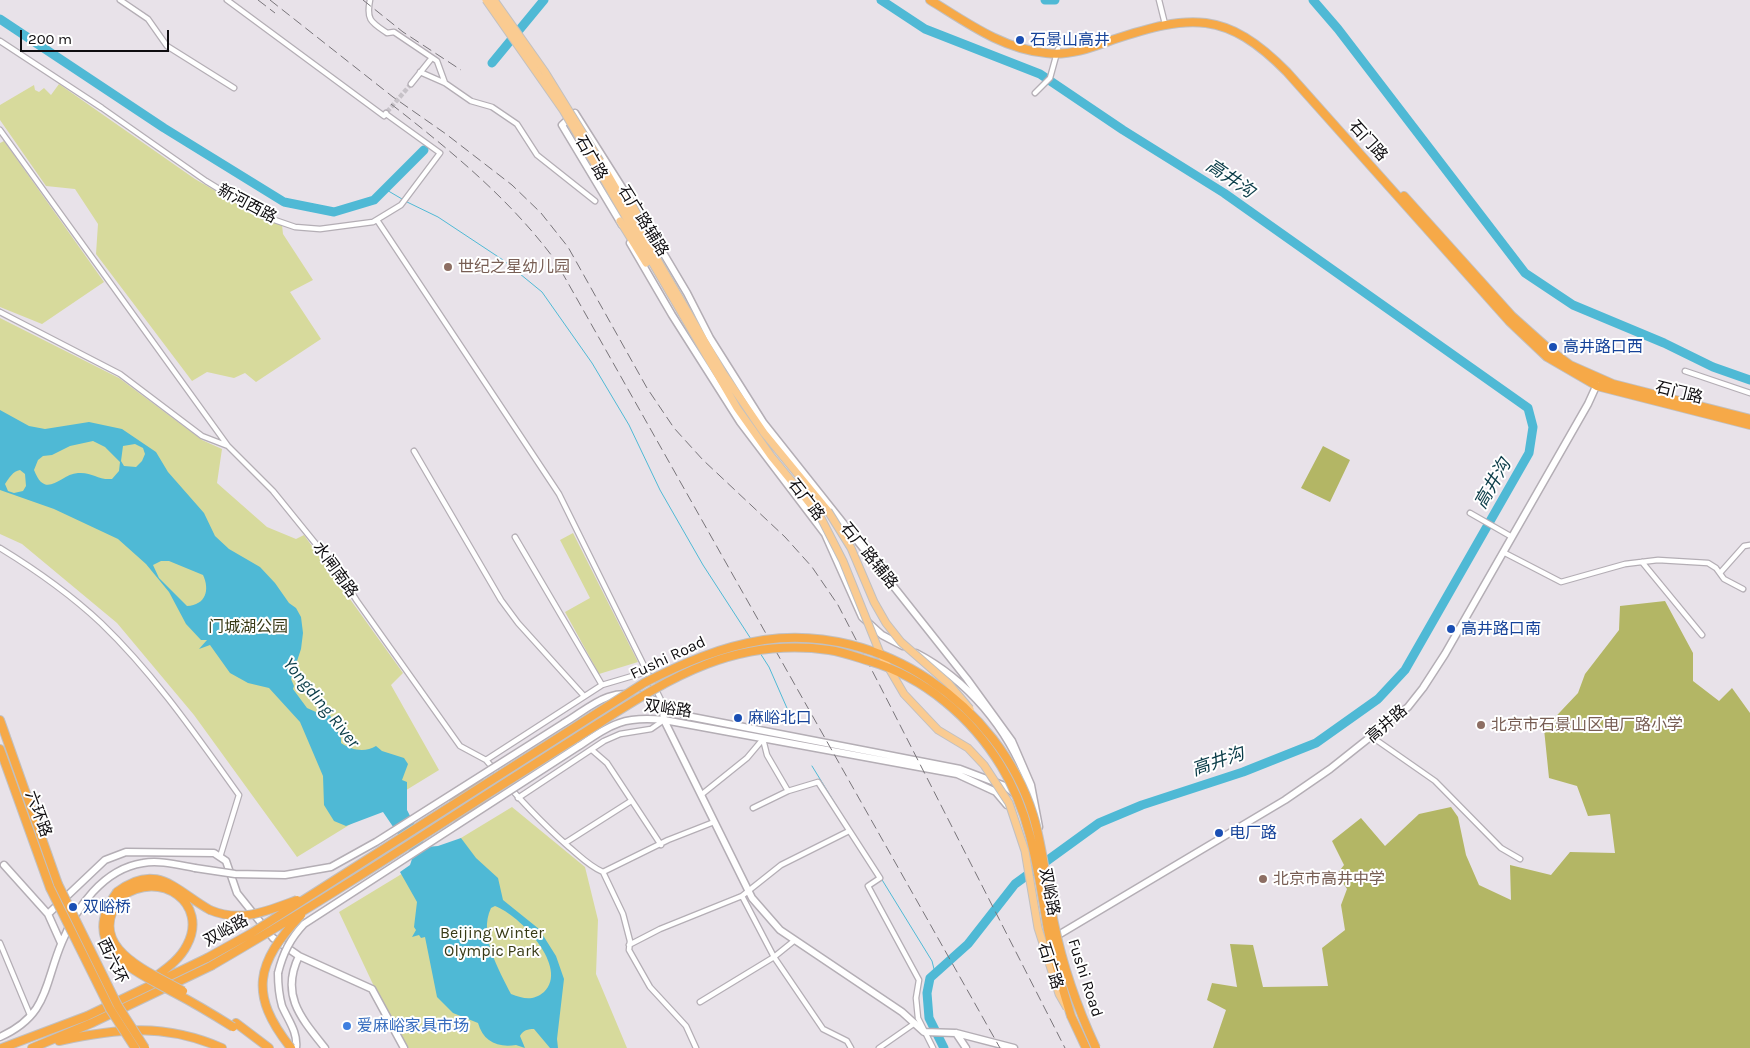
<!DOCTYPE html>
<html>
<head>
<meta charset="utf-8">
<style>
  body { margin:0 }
  #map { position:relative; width:1750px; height:1048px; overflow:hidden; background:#e8e2e9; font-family:Karla,sans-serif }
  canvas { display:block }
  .scale { position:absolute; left:20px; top:30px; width:149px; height:22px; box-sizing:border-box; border:2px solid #0f0d10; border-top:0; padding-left:6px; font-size:15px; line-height:18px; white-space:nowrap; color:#0f0d10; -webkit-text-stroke:4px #fff; paint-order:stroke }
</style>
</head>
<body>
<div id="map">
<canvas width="1750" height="1048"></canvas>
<div class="scale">200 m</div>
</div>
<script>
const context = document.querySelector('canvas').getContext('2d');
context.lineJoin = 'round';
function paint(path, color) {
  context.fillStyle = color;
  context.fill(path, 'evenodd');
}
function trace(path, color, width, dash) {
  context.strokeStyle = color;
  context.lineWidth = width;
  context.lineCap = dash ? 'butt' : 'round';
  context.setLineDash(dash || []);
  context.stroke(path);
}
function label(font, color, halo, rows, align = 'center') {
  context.font = font + ' Karla,"Noto Sans SC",sans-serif';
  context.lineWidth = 4;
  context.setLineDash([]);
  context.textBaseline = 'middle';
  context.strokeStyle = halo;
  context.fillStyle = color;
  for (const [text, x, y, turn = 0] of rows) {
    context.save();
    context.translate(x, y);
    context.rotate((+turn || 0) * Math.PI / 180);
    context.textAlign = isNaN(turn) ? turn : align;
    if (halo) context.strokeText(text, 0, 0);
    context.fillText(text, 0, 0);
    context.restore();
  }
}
const green = new Path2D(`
  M59,84L195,179L262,218L282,225L283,234L313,280L290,292L321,339L256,382L245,373L234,378L207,372L192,381L96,254L98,224L75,189L46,186L0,120V105L34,85L35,90L39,92L44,88L51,95Z
  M4,141L104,282L42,324L0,307V143Z
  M0,318L119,378L202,440L222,449L217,483L267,527L296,539L304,535L403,673L391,685L439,770L297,857L194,715L117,623L22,544L0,534Z
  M573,533L638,662L599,674L565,612L590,598L560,540Z
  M512,807L585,867L598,920L596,974L627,1048H403L339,912Z`);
const forest = new Path2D(`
  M1323,446L1350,460L1330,502L1301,488Z
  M1665,601L1693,653V681L1719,701L1732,688L1750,713V1048H1213L1226,1010L1207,1000L1212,983L1237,987L1230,944L1253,945L1263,987L1328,986L1322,948L1345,930L1341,905L1347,889L1337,874L1344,865L1332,841L1361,818L1385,846L1419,814L1451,807L1458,817L1466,855L1479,885L1511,900L1510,865L1551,875L1570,852L1615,853L1610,814L1588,816L1577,786L1549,778L1544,729L1578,693L1585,674L1619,630L1620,606Z`);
const water = new Path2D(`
  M0,410L29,426L45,429L89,422L122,429L156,452L168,472L204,513L215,536L229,549L260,567L275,583L289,603L296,608L301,617L303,633L301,649L291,679L294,686L293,689L307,708L316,712L328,711L341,738V743C351,750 365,753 376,746L382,751L404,758L408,764L402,780L407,782V810L426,847L438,846L461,838L476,858L498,878L503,900L539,929L556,956L564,979L557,1039L558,1048H550L534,1029C528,1029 523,1030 520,1036L525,1048L516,1045C497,1048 483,1041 478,1023L453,1013L437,997L425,937L421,938L419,935L412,937L416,930L414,927L417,902L400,872L410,865L413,856L383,812L346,826L334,821L324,805L323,776L300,722L269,688L248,683L230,673L210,645L199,649L207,640H201L186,624L169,592L146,564L118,539L54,509L0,490ZM93,441L105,447L120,462L119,471L112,479C97,480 93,472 78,473C60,474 46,501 34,470L38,460L43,456L52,455L70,446ZM135,444L143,448L145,454L142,461L136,467L124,466L121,461L123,446ZM20,470L25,474L26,486L23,491L14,493L8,491L5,484C9,478 13,471 20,470ZM161,561H169L203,575C210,590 206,605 187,606L159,578L153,565ZM495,906C520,915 570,968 544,992C533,1001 524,999 511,994C499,970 478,935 491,908Z`);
const stream = new Path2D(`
  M385,189L402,199
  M405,201L438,217L503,260L542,292L592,363L629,425L660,490L703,565L751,639
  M760,653L769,667L790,715
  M812,766L932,961L935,973`);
const river = new Path2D(`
  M881,0L925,29L1040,74L1123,130L1224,193L1528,408L1533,427L1529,453L1405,670L1378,699L1316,743L1243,772L1142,805L1099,823L1015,884L968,944L930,978L927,993L929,1018L944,1048
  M1045,0H1055
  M1313,0L1338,29L1525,273L1573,305L1664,343L1713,367L1750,380
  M0,19L164,128L284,202L334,212L374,200L424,150
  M492,63L544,0`);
const streetTunnel = new Path2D(`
  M387,112L411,84`);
const street = new Path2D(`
  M120,0L148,19L167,46L234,88
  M227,0L384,116L386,113
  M370,0C366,20 371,22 387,33L394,32L437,61L445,83
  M1159,0L1165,24
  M0,41L102,108L206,181L263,216L295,227L320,229L373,222L401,205L440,153L386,114
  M420,72L445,83L471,101L492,107L517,124L537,155L595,201
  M411,84L431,59
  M1035,93L1050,78L1058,49
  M0,130L228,446
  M377,220L559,494L662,702
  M0,312L120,374L202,436L228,446L273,491L337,570L357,601L460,746L486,760L602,685L646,672
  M1685,371L1750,393
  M414,451L501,600L518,623L584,696
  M1470,513L1512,537
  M515,537L602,685
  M0,548C36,570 70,594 101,623C154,674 196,735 239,795L220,857
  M1503,552L1561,582L1625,564L1658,560L1708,563L1716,568L1724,579L1743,589
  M1642,562L1702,635
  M1720,573L1744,546L1750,545
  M1372,737L1435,781L1501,848L1520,859
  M763,739L767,755L788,791
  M592,750L607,763L661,845
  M486,760C512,791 538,820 569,847C580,856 589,866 603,872L668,840L714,822
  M701,795L747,758L763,739
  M518,798L604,741L620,734L651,729L664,720
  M753,808L788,791L818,782L880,878L868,886L919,980L916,998L918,1018L933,1048
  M565,843L631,801
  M603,872L623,914L630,941L629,950L650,987L686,1026L696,1048
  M742,896L774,957L823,1029L847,1041L851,1048
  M0,943L30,1015
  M629,945L660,929L742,896L781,865L849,831
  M700,1002L774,957L795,940
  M879,1048L915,1023`);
const secondary = new Path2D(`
  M643,219L687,293L710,338L763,422L967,679L1012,741L1031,785L1039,827
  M622,225L562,125L575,113L630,200
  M630,243L672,315L740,422L825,534L862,617L882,635L903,646
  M916,653C968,680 1008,729 1028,783L1029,789L1020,794
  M662,702L664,720L752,898L780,930L902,1012L924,1032L956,1033L1014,1048
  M564,723C578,715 593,702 608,697C636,687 664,704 687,716L960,769L1005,786L1016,795L1029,813
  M579,746C612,724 623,716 664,720L957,774L996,792L1007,805
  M4,865L48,914L61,943
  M48,914L105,860L126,852L214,853L226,861L237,893L273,938L299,956L372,989L404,1048
  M1055,937L1285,800L1330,769L1408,707L1423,688L1445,654L1588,404L1598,382
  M299,956C280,995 301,1018 325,1048
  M278,973C278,985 279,995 282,1006C288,1020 298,1032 296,1048
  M956,1033L966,1048
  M0,1037C49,1015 44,984 62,942C76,908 103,869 143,863C160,860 178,865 195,868`);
const primary = new Path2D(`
  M600,161L723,373L764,433L828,511
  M595,164L737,408L771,456L820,516
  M628,197L657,252
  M620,221L646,263`);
const highway = new Path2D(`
  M930,0C966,22 1002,49 1046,53C1069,56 1091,48 1112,40C1190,14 1226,10 1287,72L1509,321L1547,357L1597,386L1750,425
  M1404,196L1512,316L1550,350L1570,365L1613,384L1750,419
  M0,720L58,884
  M0,749L50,888
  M454,801L479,779
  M456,817L489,802
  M117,892C157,861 176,891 210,910
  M121,897C161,868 209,904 187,945C179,961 164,970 151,980
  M1071,1016L1086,1048
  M236,1023L269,1048
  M59,1041C118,1028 165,1023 222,1048
  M2,1048L87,1016L207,958
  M32,1048L92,1023L211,966`);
const rail = new Path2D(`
  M258,0L275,13
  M270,0L393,97L446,134L512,185L541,213L568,247L647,388L674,428L703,460L785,537L812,567L838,605L878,682L1065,1048
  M363,0L403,32L461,70
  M391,104C451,151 509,198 555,260L1000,1048`);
const secondaryBridge = new Path2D(`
  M195,868L235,874L285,875L331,867L376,842L564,723
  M278,973C283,953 290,939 304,924L579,746`);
const primaryBridge = new Path2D(`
  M486,0L563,110L595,164
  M494,0L545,72L600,161
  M828,511L851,548L874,602L886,623L901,642L949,684L970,709
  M820,516L843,561L880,653L904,694L938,730L968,748L984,765L1009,803L1025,851L1038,928L1059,994L1067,1008`);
const highwayBridge = new Path2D(`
  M58,884L118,1006L145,1048
  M50,888L110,1009L135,1048
  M117,892C77,947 133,970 173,992C194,1003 214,1015 233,1027
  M121,897C83,947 148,971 183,991
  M210,910C241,923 267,911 297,900
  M207,958L250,934L644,683C683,663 720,647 764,640C880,623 999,705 1033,815C1044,850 1046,887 1054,923C1063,967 1077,1007 1096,1048
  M211,966C303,913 393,855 483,797C521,773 560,748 598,724C672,676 737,637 829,650C843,652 856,657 869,661C924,677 972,718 1001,766C1032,816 1038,873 1048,930C1054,959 1062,987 1071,1016
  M291,1048C248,994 256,963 301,915`);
const markers = [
  [1020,40,5,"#1a4fb4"],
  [448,267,5,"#8d6e63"],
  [1553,347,5,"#1a4fb4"],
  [1451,629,5,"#1a4fb4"],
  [738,718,5,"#1a4fb4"],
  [1481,725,5,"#8d6e63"],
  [1219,833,5,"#1a4fb4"],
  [1263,879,5,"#8d6e63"],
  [73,907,5,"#1a4fb4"],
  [347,1026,5,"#3f7fe0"]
];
const transitNames = [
  ["石景山高井",1030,40],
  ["高井路口西",1563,347],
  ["高井路口南",1461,629],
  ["麻峪北口",748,718],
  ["电厂路",1229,833],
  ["双峪桥",83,907]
];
const streetNames = [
  ["石门路",1368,141,48],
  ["石广路",591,158,60],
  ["新河西路",247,204,28],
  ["石广路辅路",643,221,58],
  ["石门路",1679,393,14],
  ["石广路",806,500,52],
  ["石广路辅路",869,556,51],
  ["水闸南路",335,570,54],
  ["Fushi Road",668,658,-25],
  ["双峪路",668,709,8],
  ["高井路",1387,724,-41],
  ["六环路",38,814,70],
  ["双峪路",1049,892,79],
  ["双峪路",226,931,-29],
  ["西六环",112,961,64],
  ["石广路",1050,966,72],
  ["Fushi Road",1085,978,72]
];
const educationNames = [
  ["世纪之星幼儿园",458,267],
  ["北京市石景山区电厂路小学",1491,725],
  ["北京市高井中学",1273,879]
];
const parkNames = [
  ["门城湖公园",248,627],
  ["Beijing Winter",492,933],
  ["Olympic Park",492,951]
];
const shopNames = [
  ["爱麻峪家具市场",357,1026]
];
const waterNames = [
  ["高井沟",1230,179,34],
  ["高井沟",1493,484,-60],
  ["Yongding River",321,703,51],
  ["高井沟",1218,762,-19]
];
paint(green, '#d7da9c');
paint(forest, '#b3b665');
paint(water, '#4fb9d5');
trace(stream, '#4fb9d5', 1);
trace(river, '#4fb9d5', 9);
trace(streetTunnel, '#c7c2c8', 4.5, [4.5, 2]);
trace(street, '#b4aeb5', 7);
trace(secondary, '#b4aeb5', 9);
trace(primary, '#c1c0c1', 9);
trace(highway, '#c1c0c1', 10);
trace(street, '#fff', 4.5);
trace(secondary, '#fff', 6);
trace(primary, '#facb91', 7);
trace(highway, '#f6a948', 8);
trace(rail, '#787479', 1, [10, 5]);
trace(secondaryBridge, '#b4aeb5', 9, []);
trace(primaryBridge, '#c1c0c1', 9, []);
trace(highwayBridge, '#c1c0c1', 10, []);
trace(secondaryBridge, '#fff', 6);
trace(primaryBridge, '#facb91', 7);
trace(highwayBridge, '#f6a948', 8);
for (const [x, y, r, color] of markers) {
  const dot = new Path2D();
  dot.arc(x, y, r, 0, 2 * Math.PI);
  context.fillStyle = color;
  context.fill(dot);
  trace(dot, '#fff', 2);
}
label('16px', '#164399', '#fff', transitNames, 'left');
label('16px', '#0f0d10', '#fff', streetNames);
label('16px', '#785e54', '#fff', educationNames, 'left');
label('16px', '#383a16', '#fff', parkNames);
label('16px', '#366cbe', '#fff', shopNames, 'left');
label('italic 18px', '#0a3c48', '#fff', waterNames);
</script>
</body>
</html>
